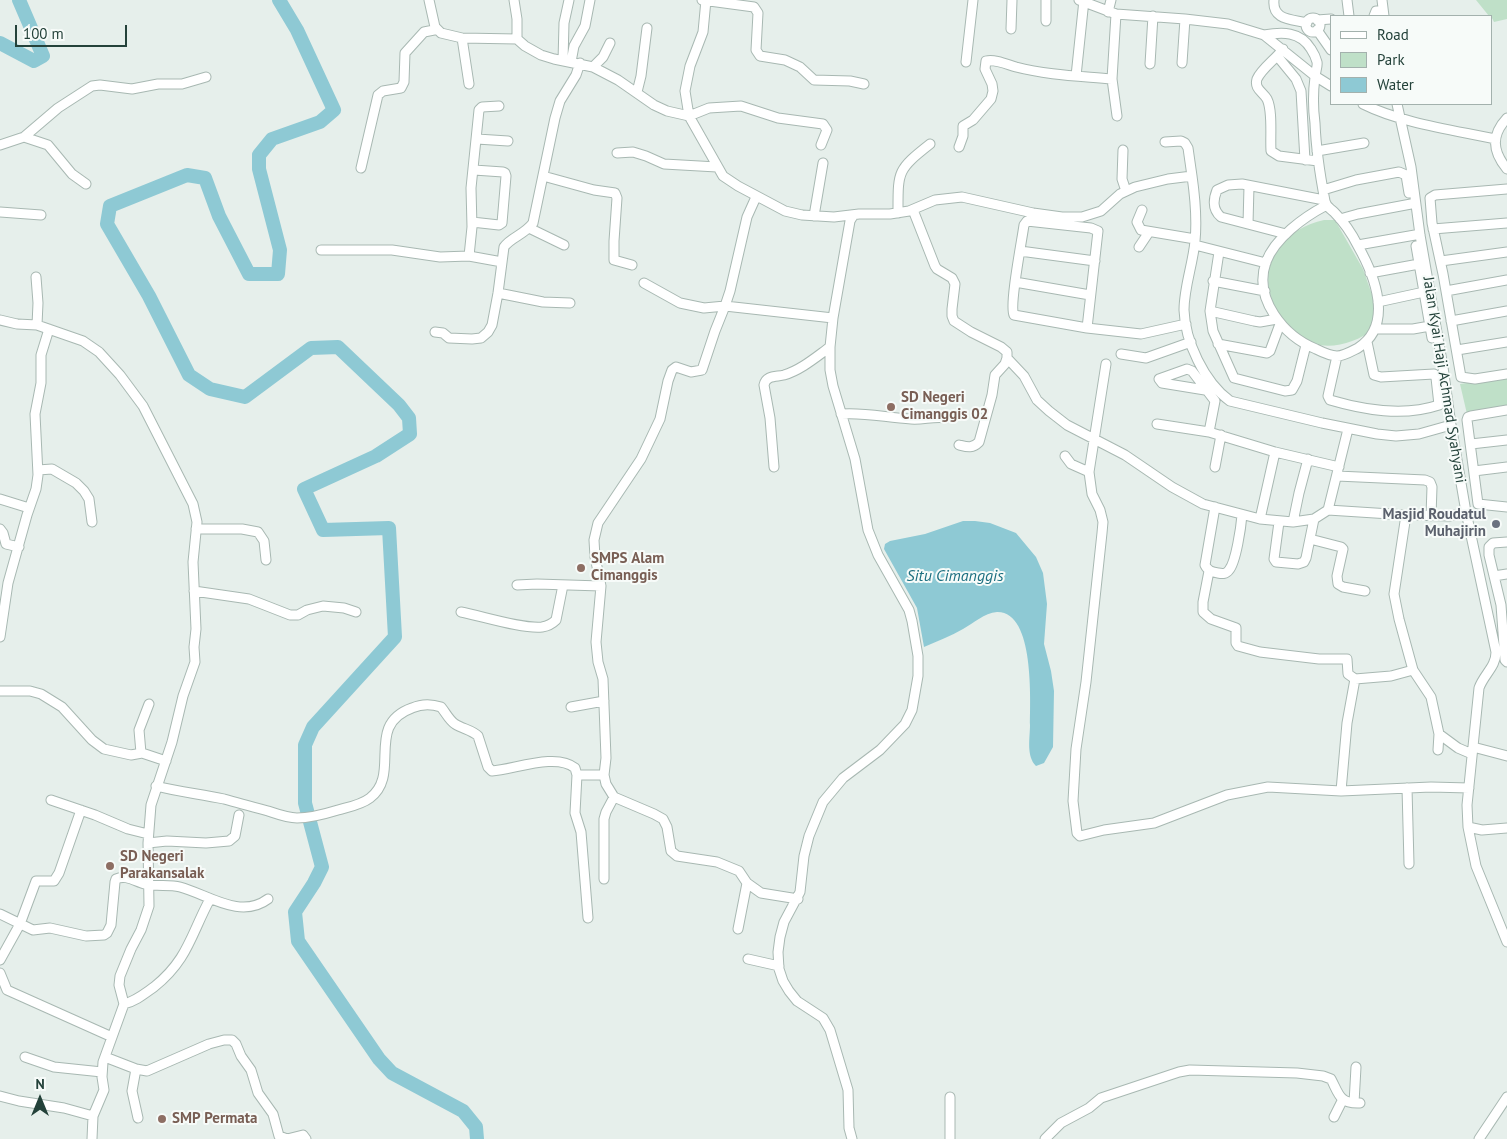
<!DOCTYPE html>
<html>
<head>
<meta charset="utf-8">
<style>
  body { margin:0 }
  #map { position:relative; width:1507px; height:1139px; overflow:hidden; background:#e6efeb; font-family:"PT Sans",sans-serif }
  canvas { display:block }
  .legend { position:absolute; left:1330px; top:15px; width:162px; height:90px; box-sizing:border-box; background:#f7fbf9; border:1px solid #a3b1ad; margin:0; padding:6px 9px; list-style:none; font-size:15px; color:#24423a }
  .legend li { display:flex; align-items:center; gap:10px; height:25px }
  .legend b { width:25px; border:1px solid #a3b1ad }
  .north { position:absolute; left:15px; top:1074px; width:50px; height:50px; -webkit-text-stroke:4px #f7fbf9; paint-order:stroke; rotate:0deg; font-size:14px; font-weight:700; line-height:20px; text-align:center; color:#24423a }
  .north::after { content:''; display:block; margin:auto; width:18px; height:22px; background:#24423a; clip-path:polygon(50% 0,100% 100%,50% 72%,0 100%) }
  .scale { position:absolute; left:15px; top:25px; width:112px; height:22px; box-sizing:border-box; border:2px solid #24423a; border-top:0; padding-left:6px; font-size:15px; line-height:18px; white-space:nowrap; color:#24423a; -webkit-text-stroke:4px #f7fbf9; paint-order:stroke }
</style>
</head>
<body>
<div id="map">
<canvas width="1507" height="1139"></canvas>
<ul class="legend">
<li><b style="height:6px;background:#fff"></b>Road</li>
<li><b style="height:14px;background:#bfe0c8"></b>Park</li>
<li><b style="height:14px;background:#8ec9d4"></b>Water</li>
</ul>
<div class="north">N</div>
<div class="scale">100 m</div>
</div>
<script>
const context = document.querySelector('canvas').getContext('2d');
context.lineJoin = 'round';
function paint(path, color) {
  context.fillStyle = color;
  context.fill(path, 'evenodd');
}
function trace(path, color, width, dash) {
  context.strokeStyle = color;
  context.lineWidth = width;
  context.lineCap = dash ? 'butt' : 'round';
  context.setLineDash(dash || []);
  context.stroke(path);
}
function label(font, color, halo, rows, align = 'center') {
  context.font = font + ' "PT Sans",sans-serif';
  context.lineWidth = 4;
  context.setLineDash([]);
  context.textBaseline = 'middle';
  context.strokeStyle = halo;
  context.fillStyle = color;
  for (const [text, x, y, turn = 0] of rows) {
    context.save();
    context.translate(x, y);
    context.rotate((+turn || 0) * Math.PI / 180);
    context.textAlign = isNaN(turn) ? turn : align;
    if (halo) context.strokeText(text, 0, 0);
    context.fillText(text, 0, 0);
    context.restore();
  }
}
const green = new Path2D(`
  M1476,0H1507V19L1494,22L1491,16H1489Z
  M1324,220H1335L1363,269L1377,309L1374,329C1353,345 1322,353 1299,337C1295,334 1291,329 1288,326C1284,322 1278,317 1275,312C1273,308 1272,302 1271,297C1259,258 1287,228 1324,220Z
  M1507,377V406L1467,414L1460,384Z`);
const water = new Path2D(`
  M963,521H975L990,523L1016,533L1036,557L1043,573L1047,604L1044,644L1051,671L1054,691L1053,747L1044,763L1036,766C1026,756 1030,738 1030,725C1030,701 1035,611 997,612C984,613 974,623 963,629C951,636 937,641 924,647L917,608L884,549L885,544L890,541L925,534Z`);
const river = new Path2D(`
  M279,0L297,30L334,110L320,122L272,139L259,155V169L280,250L278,274H249L219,216L205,178L187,175L110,206L107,224L149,296L189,375L210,389L245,397L311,348L338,347L399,405L409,418L410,434L376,456L304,489L323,530L389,528L395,637L313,727L305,745V803L322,867L314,883L295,912L298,941L379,1059L392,1073L463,1111L476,1127L477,1139
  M0,43L34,61L43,56L19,0`);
const minor = new Path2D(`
  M429,0L435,27L441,33L462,38L517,39L525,46L541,55L554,59L593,67L618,80L654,105L667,111L689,116L709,108L741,106L778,118L823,124L827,130L821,145
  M514,0L517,19V39
  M702,0L754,7L758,13L756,50L760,56L785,60L800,67L814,80L850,81L864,84
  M706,0L703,32L690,66L685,91L689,116L723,176L738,186L785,211L802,215L834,217L859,214H890L909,211L935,200L962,197L1033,213L1062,217H1082L1101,211L1120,194L1135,187L1168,179L1192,176C1195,197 1197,221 1195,241C1193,264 1184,287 1184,310C1185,341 1204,382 1230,401L1322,423L1377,434L1396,436L1419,434L1451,425
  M1079,0L1116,14L1185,19L1228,24L1264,35L1315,76L1331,86
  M1274,0C1272,20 1291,19 1307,23
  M1347,0L1349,16
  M1382,0L1384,16
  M1108,12L1111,0
  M1116,14L1112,79L1117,116
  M1374,16L1376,11H1379L1383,8
  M1306 25a7 7 0 1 1 14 0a7 7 0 1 1-14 0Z
  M1317,20L1331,19
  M1046,21V0
  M1011,29L1012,0
  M1317,30L1331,50
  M1264,35C1282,32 1300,31 1311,49C1313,52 1316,58 1317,62C1318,67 1315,72 1315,77C1313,92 1313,108 1315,123C1316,149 1320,175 1325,201C1326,207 1330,208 1334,212C1343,221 1352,234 1358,246C1375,276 1394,325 1358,348C1352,351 1344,356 1337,356C1330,356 1322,352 1316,349C1284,336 1253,299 1266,262C1275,238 1304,217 1325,206
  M462,38L469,84
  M1283,49C1276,59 1262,68 1257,79C1254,89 1263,92 1267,99C1273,111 1270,137 1271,151L1279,156L1318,161
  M1278,57L1296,79L1301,91L1305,160
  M563,61L564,23L569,0
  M571,62L574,46L585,26L590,0
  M966,62L973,0
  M1182,63L1185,19
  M1150,64L1153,16
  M593,67L603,57L610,43
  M1076,76L1084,0
  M637,92L641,76L647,28
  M1363,104C1401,123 1453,130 1495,139
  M1397,104L1411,167L1420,235L1443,367L1451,425L1466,512L1496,652C1496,667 1484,674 1479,688L1467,805L1468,827L1476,866L1507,942
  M1507,118C1491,135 1492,151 1507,169
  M24,137L48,145L72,174L86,184
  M477,139L508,141
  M1165,142L1181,141L1185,143L1188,148L1192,176
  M0,145L24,137L58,108L92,86L100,85L132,89L158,84H182L206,77
  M959,147L963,136V126L973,120L991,99L993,91L992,84L985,69L986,61C995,59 1006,64 1016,67C1047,75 1080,76 1112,79
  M1123,150L1122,179L1126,191
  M1317,151L1364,143
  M617,153L633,152L646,156L664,164L717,167
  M361,168L378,95L383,91L401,88L404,82L405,53L424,32L434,30L435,27
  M543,176L594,190L615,193L617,198L614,241V260L632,265
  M1507,189L1435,195L1430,198L1432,223L1443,274L1461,377L1475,379L1507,374
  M1323,190L1356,180L1399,172L1406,175L1409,193
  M913,210L935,266L937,269L952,278L955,284L952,309V316L954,321L971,332L1001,347L1007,352V358L1024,376L1037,400L1049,411L1067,425L1125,455L1172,487L1203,504L1260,519L1293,522L1314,519L1328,510L1406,515L1450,516L1466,512
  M1142,210L1137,222L1141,230L1195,239
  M0,212L41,215
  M898,213C898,171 897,170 930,144
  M814,216L823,163
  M1340,219L1358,214L1411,204
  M472,222L499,225L502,223L506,176L505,173L503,172L474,170
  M1248,224L1249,186
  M529,228L564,245
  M1433,229L1507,223
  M1286,234L1221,217C1212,209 1213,200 1217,190L1228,185L1242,184L1324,200
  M1195,245L1266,263
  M1358,245L1415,235
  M1416,246L1432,338
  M1139,247L1149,232
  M321,250H392L440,257L469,256L502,262
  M1020,251L1095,261
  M1219,252L1210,311L1213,331L1234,378L1285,391L1292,390L1297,381L1306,345
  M469,256L472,227L471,188L479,110L482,107L499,106
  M1441,261L1507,252
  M1370,273L1419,264
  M36,277L38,303L37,325
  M1213,281L1265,291
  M1015,282L1090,295
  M644,283L680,303L704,308L725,306L730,291L747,217L756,197
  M1446,291L1507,280
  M498,293L543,302L570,303
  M1378,302L1424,292
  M1210,311L1254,321L1260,322L1277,319
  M0,320L17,324L37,325L83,341L99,352L120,375L143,406L193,504L197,522L193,562L196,629L194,647L195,662L183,696L172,742L151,805L148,843L149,906L141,930L131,949L120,976L119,985L124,1004L103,1062L102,1077L104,1090L93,1116L92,1139
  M1451,321L1507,311
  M1087,328L1098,231L1091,228L1027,221L1024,225C1022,240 1009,306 1014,315L1087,328L1141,334L1186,324
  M1376,329H1413L1430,326
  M435,332L443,333L449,338L472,339L481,338L488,332L492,325L498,293L504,247C511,237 524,235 533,223L555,118L560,101L576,75L580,63
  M1218,344L1267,353L1270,351L1280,324
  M1457,350L1507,342
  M1121,354L1146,358L1191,342
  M1337,356L1328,396L1330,400C1364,410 1403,417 1439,405L1436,378L1434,374L1381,377L1374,375L1367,342
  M1106,364L1089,472L1092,494L1100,510L1103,522L1102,533L1086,682L1076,749L1073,801L1077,833L1080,836L1104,830L1154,823L1227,795L1268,787L1341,791L1431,787L1469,788
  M1205,390L1162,383L1159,379L1187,369L1192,371L1215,401L1209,432
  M1507,410L1471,416L1468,417L1467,420L1478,504L1507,507
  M841,414C865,412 888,418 911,419C923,420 934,416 946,418
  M1157,424L1209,432L1275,452L1339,467
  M1471,444L1507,440
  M959,445C967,447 972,449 979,442L992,395L995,375L1005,364L1007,358
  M1065,456L1071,464L1089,472
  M774,467L770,418L764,385C766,375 776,377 784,375C801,370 816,357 830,347
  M1215,467L1221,435
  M38,470L52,469L76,483L84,491L89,499L92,522
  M1474,471L1507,467
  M1337,476L1425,480L1430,482L1432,487L1431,516
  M0,499L29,508
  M1215,507L1205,565C1208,571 1212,572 1218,573C1223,574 1226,574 1229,570C1236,562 1241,527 1242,515
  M1328,510L1348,429
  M1406,515L1394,594L1399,619L1413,670L1431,697L1439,734L1458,748L1472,754
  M1260,519L1275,452
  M1279,522L1274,559L1276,562L1298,564L1304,562L1306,558L1314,519
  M1293,522L1299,493L1308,459
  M0,529L3,533L6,544L19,547
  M196,529H242L258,532L264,541L266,560
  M1310,539L1341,547L1343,549L1337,576L1338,584L1343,587L1365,591
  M1507,542L1493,543L1489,547V555L1501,605L1505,660L1507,662
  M1209,571L1203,602V612L1211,619L1236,628V643L1238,646L1260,652L1319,659H1347L1348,674L1355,679L1391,676L1413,670
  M1494,576L1507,574
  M517,585L537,584L601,586
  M194,591L249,599L290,615H298L307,610L323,606L344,608L356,612
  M461,612C482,616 522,629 542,627C548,626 552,624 556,620L563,585
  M0,637L8,583L27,515L36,489L38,475L35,414L41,383V355L49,329
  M0,691H30L41,694L62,707L92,740L104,749L131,755L142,753L166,761
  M571,707L604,701
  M1473,747L1507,756
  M1438,750L1439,734
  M141,753L139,730L149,704
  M156,786C179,792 201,794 224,799C238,803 253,807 268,811C277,814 287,818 297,818C311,818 325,814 338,810C349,807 361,805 370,798C402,774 364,725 412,708C421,704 432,704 441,707C446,713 449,720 455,724C463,729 472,730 478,736L488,767L492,771C513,770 556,752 575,768L577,775
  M1407,788L1409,864
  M1341,791L1347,723L1355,679
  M51,800L95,815L128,829L148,834
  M1468,827L1482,830L1507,828
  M148,843L167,841L206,843L229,841L235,836L239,815
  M604,879V819L606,812L614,797
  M798,899L761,893L747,883L739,871L717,862L677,856L671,851L667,827L663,819L654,814L614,797L606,784L604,775L606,758L603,679L598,662L596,642L601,586L595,557L594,540L598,523L641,459L660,419L668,381L672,370L676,367L691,372L702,370L715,331L725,306L833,318
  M0,914L33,930L50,928L86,936L104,935L107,933L111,925L115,882L116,879C126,874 136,882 145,884C157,887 169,884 180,887C207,894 240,920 268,899
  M588,918L581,832L575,813L577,775H604
  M738,929L747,883
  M748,959L779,966
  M0,960L20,924L36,881H54L59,873L81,810
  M0,973L7,990L112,1037
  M124,1004C136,1001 144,994 154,987C188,960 191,934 210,899
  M25,1057L54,1067L102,1072
  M105,1057L136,1069L147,1071L209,1044L224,1040H232L236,1044L241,1056L251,1070L258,1093L273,1114L279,1136L287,1139L303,1135L306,1139
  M136,1069L132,1091L138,1118
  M0,1096L19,1101L64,1108L93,1116
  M950,1097V1139
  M1354,1103L1356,1067
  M1334,1117L1343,1099
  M852,1139L849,1128L848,1090L830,1030L823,1018L797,1001L789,991L783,981L779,969L778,952L780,937L784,922L800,892L804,856L809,836L823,802L843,778L880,750L905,724L912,710L918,676V656L912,621L909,610L878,555L868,530L855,459L833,386L830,370V347L833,318L850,221L853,216
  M1045,1139L1061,1123L1089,1108L1101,1098L1179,1072L1190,1070L1297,1073L1323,1076L1331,1079C1339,1094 1339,1104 1360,1103
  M1479,1139L1507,1097`);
const markers = [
  [891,407,5,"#8d6e63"],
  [1496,524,5,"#6b7280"],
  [581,568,5,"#8d6e63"],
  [110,866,5,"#8d6e63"],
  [162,1119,5,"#8d6e63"]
];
const streetNames = [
  ["Jalan Kyai Haji Achmad Syahyani",1444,380,81]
];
const educationNames = [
  ["SD Negeri",901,398],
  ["Cimanggis 02",901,415],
  ["SMPS Alam",591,559],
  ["Cimanggis",591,576],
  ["SD Negeri",120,857],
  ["Parakansalak",120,874],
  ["SMP Permata",172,1119]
];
const worshipNames = [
  ["Masjid Roudatul",1486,515],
  ["Muhajirin",1486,532]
];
const waterNames = [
  ["Situ Cimanggis",955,576]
];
paint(green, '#bfe0c8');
paint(water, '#8ec9d4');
trace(river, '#8ec9d4', 14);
trace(minor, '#a8b8b2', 11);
trace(minor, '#fff', 9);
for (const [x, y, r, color] of markers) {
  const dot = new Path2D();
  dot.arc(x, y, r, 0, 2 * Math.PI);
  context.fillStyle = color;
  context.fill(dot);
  trace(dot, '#f7fbf9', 2);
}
label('15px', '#24423a', '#f7fbf9', streetNames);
label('bold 15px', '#785e54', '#f7fbf9', educationNames, 'left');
label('bold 15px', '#5b616d', '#f7fbf9', worshipNames, 'right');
label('italic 16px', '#1c6f80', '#f7fbf9', waterNames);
</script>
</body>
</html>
